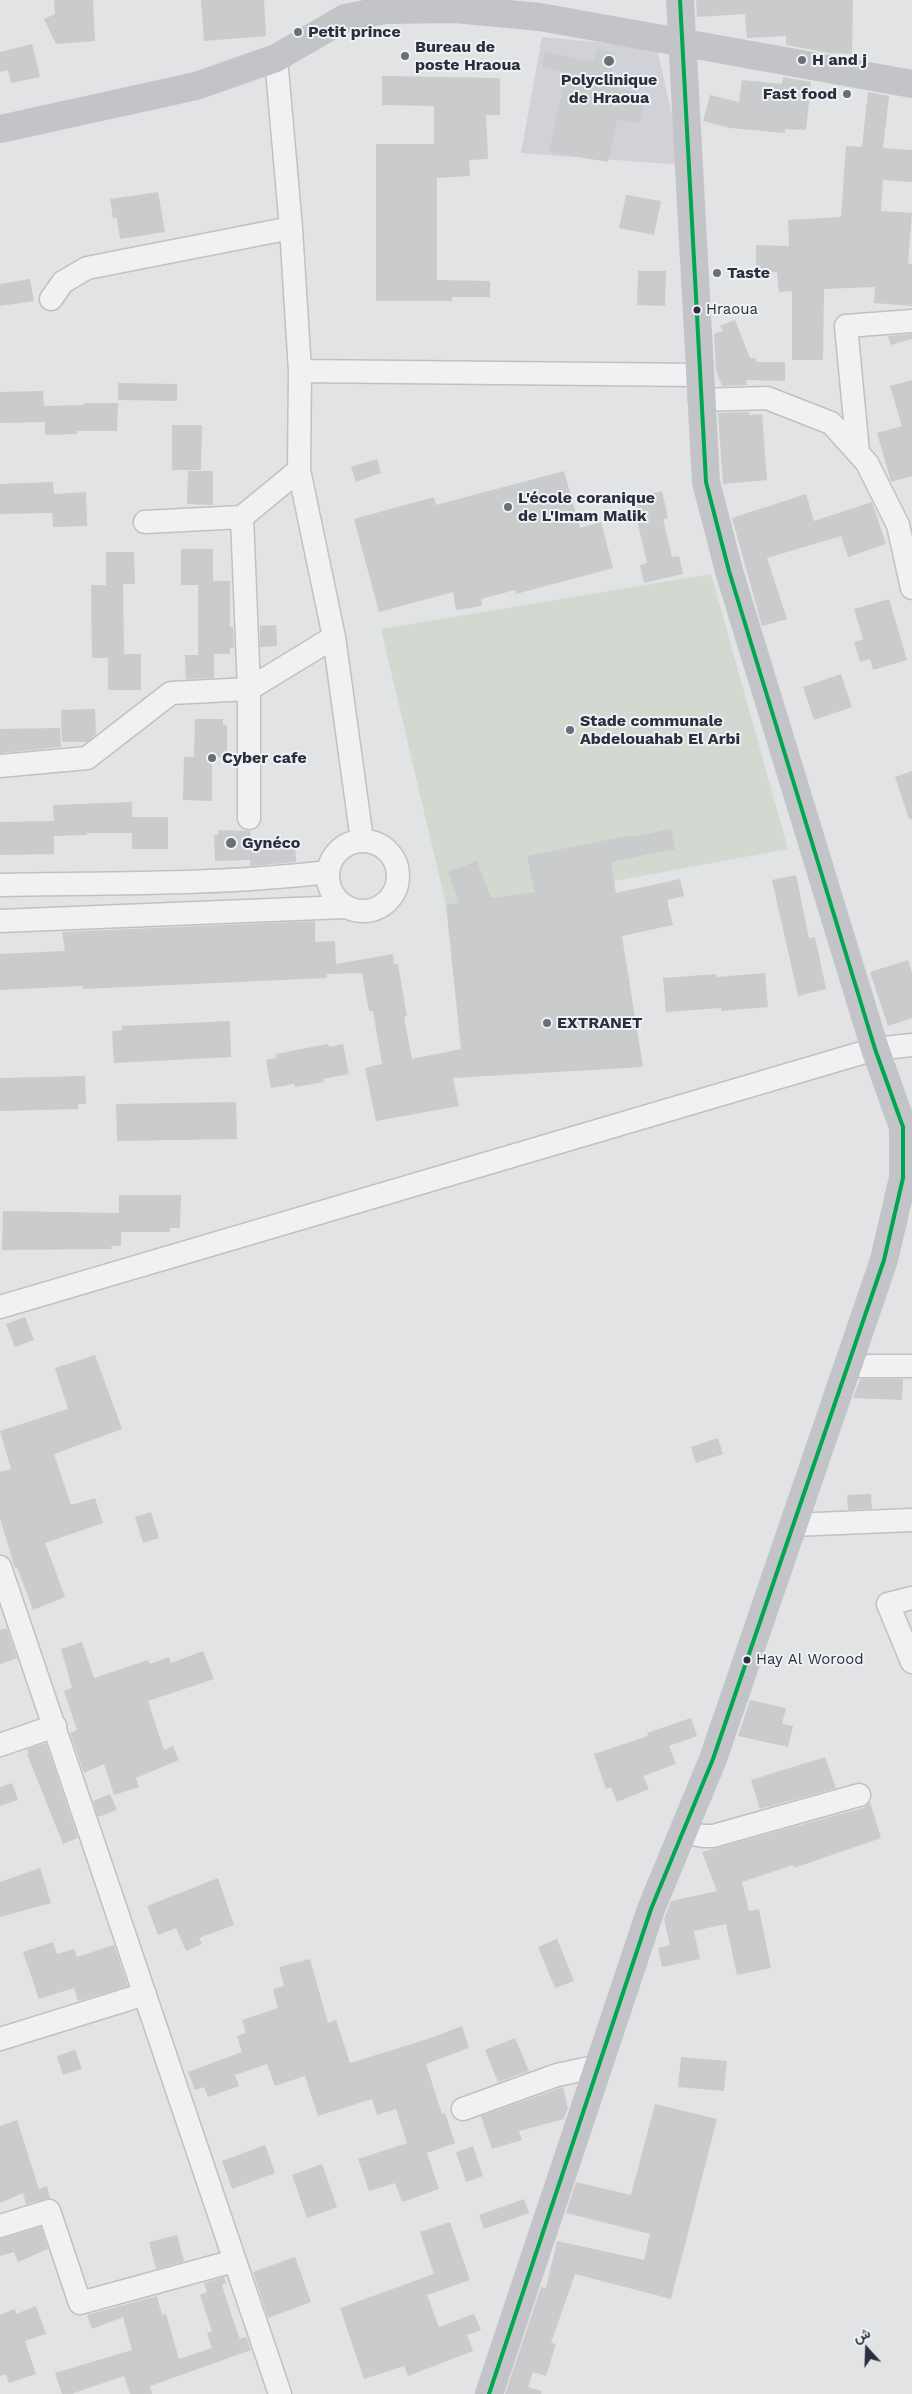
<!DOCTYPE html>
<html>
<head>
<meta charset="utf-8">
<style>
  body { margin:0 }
  #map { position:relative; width:912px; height:2394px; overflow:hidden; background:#e1e3e5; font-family:"Work Sans",Vazirmatn,sans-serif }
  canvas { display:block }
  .north { position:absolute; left:842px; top:2324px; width:50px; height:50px; -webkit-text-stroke:4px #eff1f5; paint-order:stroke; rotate:340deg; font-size:14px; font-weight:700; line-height:20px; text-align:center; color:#2a2f3d }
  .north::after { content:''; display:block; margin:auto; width:18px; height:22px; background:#2a2f3d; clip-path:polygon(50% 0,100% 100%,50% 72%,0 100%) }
</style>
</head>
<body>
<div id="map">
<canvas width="912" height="2394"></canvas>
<div class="north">ش</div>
</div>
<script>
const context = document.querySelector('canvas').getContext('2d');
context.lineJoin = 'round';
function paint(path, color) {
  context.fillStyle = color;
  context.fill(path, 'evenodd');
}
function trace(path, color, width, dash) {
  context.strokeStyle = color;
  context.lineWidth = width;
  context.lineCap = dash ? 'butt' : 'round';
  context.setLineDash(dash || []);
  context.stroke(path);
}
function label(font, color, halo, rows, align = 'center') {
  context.font = font + ' "Work Sans",sans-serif';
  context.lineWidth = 4;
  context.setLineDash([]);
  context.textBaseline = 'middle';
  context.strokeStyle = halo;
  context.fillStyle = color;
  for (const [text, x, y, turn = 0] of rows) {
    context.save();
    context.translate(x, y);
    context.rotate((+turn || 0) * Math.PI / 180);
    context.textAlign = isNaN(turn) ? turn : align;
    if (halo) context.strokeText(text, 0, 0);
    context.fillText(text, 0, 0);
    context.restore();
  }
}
const built = new Path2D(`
  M542,37L657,48L683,165L521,153Z`);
const green = new Path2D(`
  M711,574L788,849L614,881L446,905L381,629Z`);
const building = new Path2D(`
  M54,0H93L95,41L56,44L44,19L55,14Z
  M201,0H264L266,36L204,41Z
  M696,0H853L852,54L829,53L786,45V36L747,38L745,14L697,17Z
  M32,44L40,77L11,83L8,70L0,72V52Z
  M597,49L615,53L610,81H612L611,87L647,94L640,123L617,119L608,162L549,152L566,72L542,67L545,52L594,62Z
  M382,76L500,78V115H486L488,159L469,160L470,176L437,178V280L490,281V297H452V301H376V144H434V106L382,105Z
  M783,77L811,82L806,130L785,129V133L730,128L703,121L710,95L739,102L742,80L782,84Z
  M868,92L889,96L883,148L912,150V182L883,180L881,211L912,213L908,264H912V306L874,303L875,287L824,289L823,360H792V291L779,292L777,272L756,271V245L789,246L788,220L841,217L846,146L862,147Z
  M158,192L165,232L120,239L117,218H113L110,199Z
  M626,195L661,201L654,235L619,228Z
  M638,271H666L665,306L637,305Z
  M30,279L34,301L0,306V284Z
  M735,320L750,358H756V362H785V381L746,380L747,385L722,386L716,370L714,334L723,331L720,326Z
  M912,334V339L891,345L888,336Z
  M912,380V476L891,482L877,433L902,426L890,386Z
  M118,383L177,384V401L118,400Z
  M43,391L44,406L84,405V403H118L117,431H77V434L45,435V422L0,423V392Z
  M749,412L750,415L762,414L767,480L723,484L718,413Z
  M172,425H202L201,470H172Z
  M377,459L381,473L356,482L351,467Z
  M188,471H213V505L187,504Z
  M564,471L580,528L601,522L613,568L516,594L515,590L481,599L482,606L456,610L453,592L379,612L354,519L434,497L436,505Z
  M53,482L54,494L86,492L87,526L53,527L52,513L0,514V484Z
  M662,491L668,518L663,519L672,557L679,556L683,574L644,583L640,565L647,563L632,498Z
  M806,494L814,521L872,502L886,544L848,557L841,536L767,558L787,619L762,626L732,518Z
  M181,549H213V581H230V627H233L234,648H230V654H214V678L186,679L185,655H198V585H181Z
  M106,552H134L135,584H123L124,654H141V690H108V658H92L91,585H106Z
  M889,599L907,660L873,670L870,659L860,662L854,642L863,639L854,609Z
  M276,625L277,646L260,647V626Z
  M841,674L852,707L814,720L803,687Z
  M95,709L96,734L87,742H62L61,710Z
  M195,719H223V725H227V757L212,758V801L183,800L184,757H194Z
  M60,728L61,747L0,753V729Z
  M912,771V819H909L895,777Z
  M132,802V817H168V849H132V833H87V835L54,836V854L0,855V822L54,821L53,805Z
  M671,829L675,849L611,862L616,893L680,879L684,896L667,900L673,925L622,936L643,1067L453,1078L459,1106L376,1121L365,1068L382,1064L373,1011H369L362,973L327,974V978L83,989V986L0,990V954L65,951L62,932L315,921V942L335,941L336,964L393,954L394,964H398L407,1016L404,1017L412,1059L461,1049L446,905L459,903L448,872L477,861L491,898L535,892L527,856L631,835L632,837Z
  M218,830L250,831L251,845L295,844L296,862L250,866V860L215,861L214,835H218Z
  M796,875L809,938L815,937L826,989L798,996L772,880Z
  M908,960L912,973V1018L888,1026L870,972Z
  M765,973L768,1007L721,1011V1008L666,1012L663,978L716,974L717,977Z
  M230,1021L231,1057L114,1063L112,1031L122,1030V1026Z
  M328,1044L329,1047L343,1044L349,1074L323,1079L324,1082L295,1087L294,1084L271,1088L266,1060L276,1058V1054Z
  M85,1076L86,1104H78V1109L0,1111V1078Z
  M236,1102L237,1139L117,1141L116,1104Z
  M119,1195H181L180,1228H170V1232H121V1246H111L112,1249L2,1250L3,1211L119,1213Z
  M25,1317L34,1340L15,1347L6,1324Z
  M95,1355L122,1429L54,1454L71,1505L95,1498L103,1523L45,1543L65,1597L33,1610L17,1567L15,1568L0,1518V1472L11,1469L0,1431L68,1409L55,1368Z
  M860,1379H903L902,1400L853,1398Z
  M718,1438L723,1454L696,1463L691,1447Z
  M871,1494L872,1509L848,1510L847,1495Z
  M151,1512L159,1538L143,1543L135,1517Z
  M7,1628L17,1658L0,1664V1630Z
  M82,1642L94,1678L148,1660L150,1664L169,1657L171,1663L203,1651L214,1679L148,1701L164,1750L173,1746L179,1760L136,1778L139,1787L114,1795L104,1764L84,1773L70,1733L77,1730L64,1691L72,1688L61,1649Z
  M750,1700L786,1708L782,1724L793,1726L788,1747L738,1736Z
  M691,1718L697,1736L669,1746L676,1764L643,1776L649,1789L617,1802L611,1787L606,1789L594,1754L648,1736L647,1733Z
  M46,1743L78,1838L63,1844L27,1754H29L27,1749Z
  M825,1757L836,1788L760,1809L751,1780Z
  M12,1783L18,1800L0,1806V1787Z
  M110,1794L117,1810L98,1817L93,1801Z
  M870,1802L881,1838L794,1868L793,1865L742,1882L749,1911L759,1909L771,1968L737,1975L726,1924L694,1931L700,1959L662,1967L658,1948L670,1945L664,1919L671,1901L717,1891L702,1852L863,1808Z
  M40,1868L51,1903L0,1917V1882Z
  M218,1878L234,1925L199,1938L202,1944L186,1951L176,1928L158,1935L147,1906Z
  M557,1939L574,1981L555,1988L538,1947Z
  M53,1942L57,1954L74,1949L77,1957L114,1945L128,1986L78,2001L74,1988L39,1999L23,1952Z
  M310,1959L328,2023L336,2020L350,2063L428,2039L462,2026L469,2048L426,2064L442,2114L445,2113L455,2143L427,2153L439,2189L402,2202L395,2183L369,2191L358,2159L407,2143L396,2109L377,2115L372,2099L318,2116L305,2076L275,2086L267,2064L235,2075L239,2086L208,2097L204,2087L195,2090L188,2072L242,2052L237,2036L246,2033L242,2020L278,2008L273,1989L284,1986L279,1967Z
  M515,2038L529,2071L498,2082L485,2050Z
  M75,2050L82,2069L63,2075L57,2056Z
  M681,2057L727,2061L724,2091L678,2087Z
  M563,2087L568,2108L564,2119L519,2131L522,2140L492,2149L481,2116Z
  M655,2104L717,2119L671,2299L575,2274L551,2343L556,2344L546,2376L533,2372L528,2387L542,2391L541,2394H505L541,2287L546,2288L557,2241L644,2260L650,2234L566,2213L576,2182L631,2195Z
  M17,2120L39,2189L47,2186L50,2198L26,2204L23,2193L0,2203V2126Z
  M265,2145L275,2173L232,2189L222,2161Z
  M473,2146L483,2176L466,2182L456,2152Z
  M322,2164L337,2207L307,2218L292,2175Z
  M524,2199L529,2213L484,2229L479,2215Z
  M450,2222L470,2280L427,2295L439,2327L474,2314L481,2330L467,2335L473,2351L408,2376L404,2366L364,2379L340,2308L434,2274L420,2232Z
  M41,2227L48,2249L18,2262L14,2252L0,2256V2239Z
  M177,2235L184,2261L156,2269L149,2242Z
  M295,2257L311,2302L268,2318L253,2272Z
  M224,2277L226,2283L222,2285L234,2323L240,2339L246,2337L251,2350L150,2386L152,2394H130L124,2376L71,2394H62L55,2373L132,2350L123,2317L92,2329L87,2315L157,2296L162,2315L166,2314L179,2359L212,2348L207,2333L212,2331L200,2295L207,2292L204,2283Z
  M36,2306L46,2334L25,2341L36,2374L9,2383L6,2374L0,2376V2315L15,2309L16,2314Z`);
const street = new Path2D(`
  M51,299L63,282L87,268L291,228
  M300,371L699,375
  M700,400L767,398L831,423L867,463L898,525L912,588
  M858,452L846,326L912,321
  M145,522L242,517
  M334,637L362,840
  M0,766L87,758L171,693L249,689L334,637L299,470L300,371L291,228L276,58
  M249,818V689L242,517L299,470
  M328 876a35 35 0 1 1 70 0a35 35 0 1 1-70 0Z
  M0,885C109,883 219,885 327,872
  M0,921L344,907
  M0,1307L875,1049L912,1045
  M847,1366H912
  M793,1525L912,1520
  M0,1567L280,2394
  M912,1598L888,1604L912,1662
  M0,1745L55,1726
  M684,1832L703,1836H713L859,1795
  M0,2039L145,1994
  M463,2109L557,2075L599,2066
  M0,2226L49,2211L80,2303L234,2261`);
const secondary = new Path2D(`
  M0,129L196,86L276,58L345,18L385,10L454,9L540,17L912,84
  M489,2394L651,1909L713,1759L884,1260L903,1178V1127L875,1049L729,571L706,482L680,0`);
const bus1 = new Path2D(`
  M489,2394L651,1909L713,1759L884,1260L903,1178V1127L875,1049L729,571L706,482L680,0`);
const markers = [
  [298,32,5,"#6a6e78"],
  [405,56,5,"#6a6e78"],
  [802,60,5,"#6a6e78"],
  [609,61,6,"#6a6e78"],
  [847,94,5,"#6a6e78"],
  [717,273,5,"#6a6e78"],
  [697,310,4.5,"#2a2f3d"],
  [508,507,5,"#6a6e78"],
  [570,730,5,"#6a6e78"],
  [212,758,5,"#6a6e78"],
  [231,843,6,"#6a6e78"],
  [547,1023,5,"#6a6e78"],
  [747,1660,4.5,"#2a2f3d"]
];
const busNames = [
  ["Hraoua",706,310],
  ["Hay Al Worood",756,1660]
];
const poiNames = [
  ["Petit prince",308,32],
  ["Bureau de",415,47],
  ["poste Hraoua",415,65],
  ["H and j",812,60],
  ["Polyclinique",609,80,"center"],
  ["de Hraoua",609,98,"center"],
  ["Fast food",837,94,"right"],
  ["Taste",727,273],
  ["L'école coranique",518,498],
  ["de L'Imam Malik",518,516],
  ["Stade communale",580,721],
  ["Abdelouahab El Arbi",580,739],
  ["Cyber cafe",222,758],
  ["Gynéco",242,843],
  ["EXTRANET",557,1023]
];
paint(built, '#d0d2d8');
paint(green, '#d1d9d1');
paint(building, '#c9cbcd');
trace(street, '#bfc1c3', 25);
trace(street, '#f0f1f3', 22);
trace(secondary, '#c2c4c8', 28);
trace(bus1, '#00a651', 4);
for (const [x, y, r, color] of markers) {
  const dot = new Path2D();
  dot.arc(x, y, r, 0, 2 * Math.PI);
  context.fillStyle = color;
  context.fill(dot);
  trace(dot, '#eff1f5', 2);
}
label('15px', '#2a2f3d', '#eff1f5', busNames, 'left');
label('bold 16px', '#2a2f3d', '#eff1f5', poiNames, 'left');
</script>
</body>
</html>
